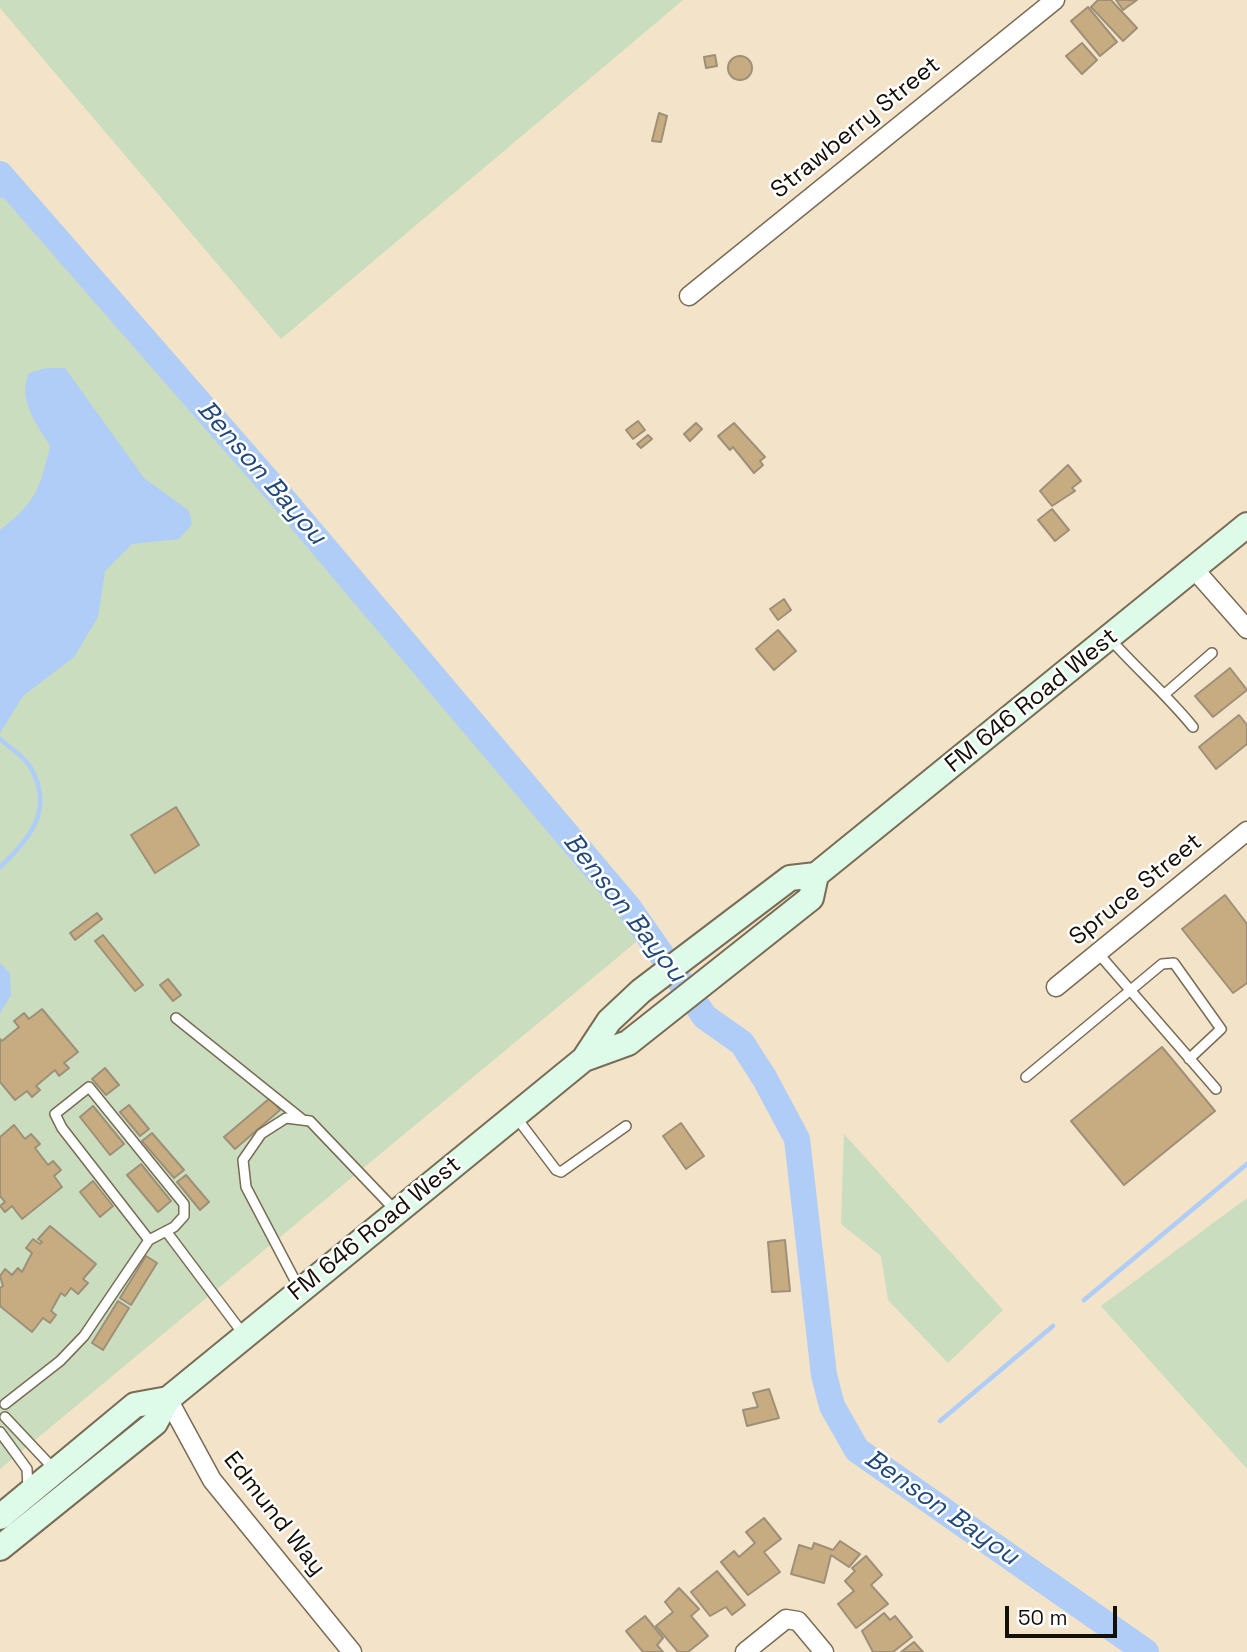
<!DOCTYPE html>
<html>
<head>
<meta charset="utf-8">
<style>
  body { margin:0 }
  #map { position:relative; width:1247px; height:1652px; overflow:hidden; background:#f2e3c9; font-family:"Space Grotesk",sans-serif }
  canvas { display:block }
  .scale { position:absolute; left:1005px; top:1606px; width:112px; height:32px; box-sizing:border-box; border:4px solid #151007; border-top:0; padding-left:9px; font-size:21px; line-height:24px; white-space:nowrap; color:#151007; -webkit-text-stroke:5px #fff; paint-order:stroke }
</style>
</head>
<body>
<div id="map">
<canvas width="1247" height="1652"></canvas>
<div class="scale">50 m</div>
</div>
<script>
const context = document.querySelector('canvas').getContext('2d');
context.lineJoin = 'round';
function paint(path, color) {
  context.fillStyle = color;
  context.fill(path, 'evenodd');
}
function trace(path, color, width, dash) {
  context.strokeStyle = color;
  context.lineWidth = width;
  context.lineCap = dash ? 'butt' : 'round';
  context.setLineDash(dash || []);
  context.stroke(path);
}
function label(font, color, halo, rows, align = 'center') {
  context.font = font + ' "Space Grotesk",sans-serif';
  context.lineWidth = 5;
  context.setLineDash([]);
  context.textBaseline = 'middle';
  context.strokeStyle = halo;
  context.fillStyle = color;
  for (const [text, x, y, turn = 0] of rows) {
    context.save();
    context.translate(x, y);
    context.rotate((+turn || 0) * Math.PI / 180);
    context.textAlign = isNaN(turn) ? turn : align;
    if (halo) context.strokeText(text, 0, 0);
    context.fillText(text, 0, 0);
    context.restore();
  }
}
const green = new Path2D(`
  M0,0H683L281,339L0,8Z
  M0,170L647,933L0,1469Z
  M844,1134L1003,1310L948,1363L888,1300L881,1256L841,1224Z
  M1247,1198V1469L1101,1306Z`);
const water = new Path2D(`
  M46,368H65L144,478L189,511L192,524L179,539L132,544L105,571L98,617L74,657L23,696L0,733V530C36,502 40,489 50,446C37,424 17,400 29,373Z
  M0,963L10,973L11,995L0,1013Z`);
const stream = new Path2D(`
  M0,196L15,191
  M0,739C9,747 23,756 29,765C56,808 30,839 0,867
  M1084,1300L1247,1164
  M940,1421L1053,1326
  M907,1486L909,1481`);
const river = new Path2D(`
  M0,174L274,488L629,908L705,1017L742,1043L765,1079L797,1139L824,1375L832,1406L857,1450L1146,1652`);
const building = new Path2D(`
  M1098,0H1111L1137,28L1123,41L1091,7Z
  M1116,0H1137L1123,10Z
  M1088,7L1117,42L1100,56L1071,21Z
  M1082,43L1097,60L1082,74L1066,56Z
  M715,55L717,66L706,68L704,57Z
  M728 68a12 12 0 1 1 24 0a12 12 0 1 1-24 0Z
  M659,113L667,116L661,142L652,141Z
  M638,421L645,430L633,439L626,430Z
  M696,423L702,429L690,441L684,434Z
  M734,423L765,457L760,461L763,465L754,473L733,447L730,450L718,436Z
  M648,435L652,439L641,448L637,444Z
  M1068,465L1081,481L1072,488L1075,491L1052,506L1040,491Z
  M1052,509L1069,530L1055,541L1038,520Z
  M784,599L791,610L778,620L770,609Z
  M778,630L796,651L774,670L756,649Z
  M1230,668L1247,690L1213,717L1195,696Z
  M1239,715L1247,725V744L1216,769L1199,747Z
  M176,807L199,845L155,873L131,835Z
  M1225,895L1247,924V983L1233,993L1182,929Z
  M97,913L102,919L75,940L70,933Z
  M103,935L143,985L135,991L95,941Z
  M168,979L181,995L173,1001L160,985Z
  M42,1009L78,1052L64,1063L69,1068L59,1076L55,1070L36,1086L40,1090L32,1097L27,1091L15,1100L0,1082V1039L2,1041L19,1027L14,1021L24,1013L29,1019Z
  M1162,1047L1215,1111L1124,1185L1071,1121Z
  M105,1068L119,1085L106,1095L92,1079Z
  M270,1098L280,1110L235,1149L224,1137Z
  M129,1105L149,1129L140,1136L120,1112Z
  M93,1106L124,1144L110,1155L80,1117Z
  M681,1123L704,1156L686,1169L663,1136Z
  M14,1125L25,1139L31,1134L40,1144L35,1148L48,1165L53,1161L61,1170L54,1176L62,1187L22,1219L12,1206L5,1212L0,1206L5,1202L0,1196V1137Z
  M152,1133L184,1170L174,1178L142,1141Z
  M141,1164L171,1201L158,1212L127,1175Z
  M186,1175L209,1202L200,1210L177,1182Z
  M93,1181L113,1206L100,1217L80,1192Z
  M50,1226L96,1264L83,1279L88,1283L78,1294L71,1288L65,1296L61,1293L51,1311L56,1315L50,1323L43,1318L32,1332L0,1306V1288L3,1286L0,1276L5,1269L12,1275L18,1268L22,1272L32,1253L26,1248L33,1239L40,1244L42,1242L38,1239Z
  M785,1240L790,1291L772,1292L768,1242Z
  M146,1256L157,1263L131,1305L120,1298Z
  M118,1301L129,1308L103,1350L92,1343Z
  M769,1389L779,1418L747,1426L743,1410L758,1407L753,1393Z
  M764,1518L781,1539L764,1552L780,1572L748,1595L721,1562L734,1551L739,1557L755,1543L746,1532Z
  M840,1541L860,1554L849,1567L831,1555L824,1583L791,1574L799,1545L812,1549L814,1543L833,1550Z
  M866,1556L882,1575L871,1585L888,1604L856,1628L838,1604L854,1591L845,1581L855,1571L852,1568Z
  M717,1571L745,1605L732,1615L726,1607L710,1616L691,1592Z
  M679,1588L699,1609L691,1616L708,1636L688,1652H678L656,1626L673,1612L665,1602Z
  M884,1613L890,1620L895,1616L912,1637L893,1652H873L862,1631Z
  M645,1616L663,1638L657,1645L663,1652H643L626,1631Z
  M914,1642L923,1652H901Z`);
const lane = new Path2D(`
  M1110,639C1138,670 1168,696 1193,727
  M1166,693L1212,653
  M1098,953L1216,1089
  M176,1018L303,1120
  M1026,1077L1162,964L1174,963L1221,1029L1189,1059
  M516,1117L556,1170L561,1172L626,1126
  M166,1231L244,1335
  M299,1288L246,1187L243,1160L261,1134L286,1118L310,1121L395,1210
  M5,1404L60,1361L84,1336L149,1240L174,1227L184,1216V1204L89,1087L55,1114L62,1128L149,1240
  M5,1417L53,1468
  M0,1432L27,1469L28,1488`);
const street = new Path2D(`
  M689,296L1055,0
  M1194,569L1247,629
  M1056,987L1247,831
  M168,1399L212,1480L352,1652
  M745,1652L786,1619L798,1621L824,1652`);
const secondary = new Path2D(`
  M584,1059L609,1021L641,991L790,878L816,875L1247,525
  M0,1517L135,1405L168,1399
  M0,1548L155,1423L168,1399L584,1059L628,1043L811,898L816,875`);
const streetNames = [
  ["Strawberry Street",856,128,-39],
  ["FM 646 Road West",1032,701,-39],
  ["Spruce Street",1136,890,-39],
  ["FM 646 Road West",375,1229,-39],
  ["Edmund Way",274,1514,52]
];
const waterNames = [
  ["Benson Bayou",261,473,49],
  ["Benson Bayou",624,908,52],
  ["Benson Bayou",941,1508,35]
];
paint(green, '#caddbf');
paint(water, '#afcdf6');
trace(stream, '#afcdf6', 4.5);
trace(river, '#afcdf6', 26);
paint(building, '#c7ac81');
trace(building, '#9e9078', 2);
trace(lane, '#796c55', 12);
trace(street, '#796c55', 21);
trace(secondary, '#796c55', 28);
trace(lane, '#fff', 9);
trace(street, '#fff', 18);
trace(secondary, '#defae8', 24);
label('24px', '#151007', '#fff', streetNames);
label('italic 26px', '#22497b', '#fff', waterNames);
</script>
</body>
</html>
